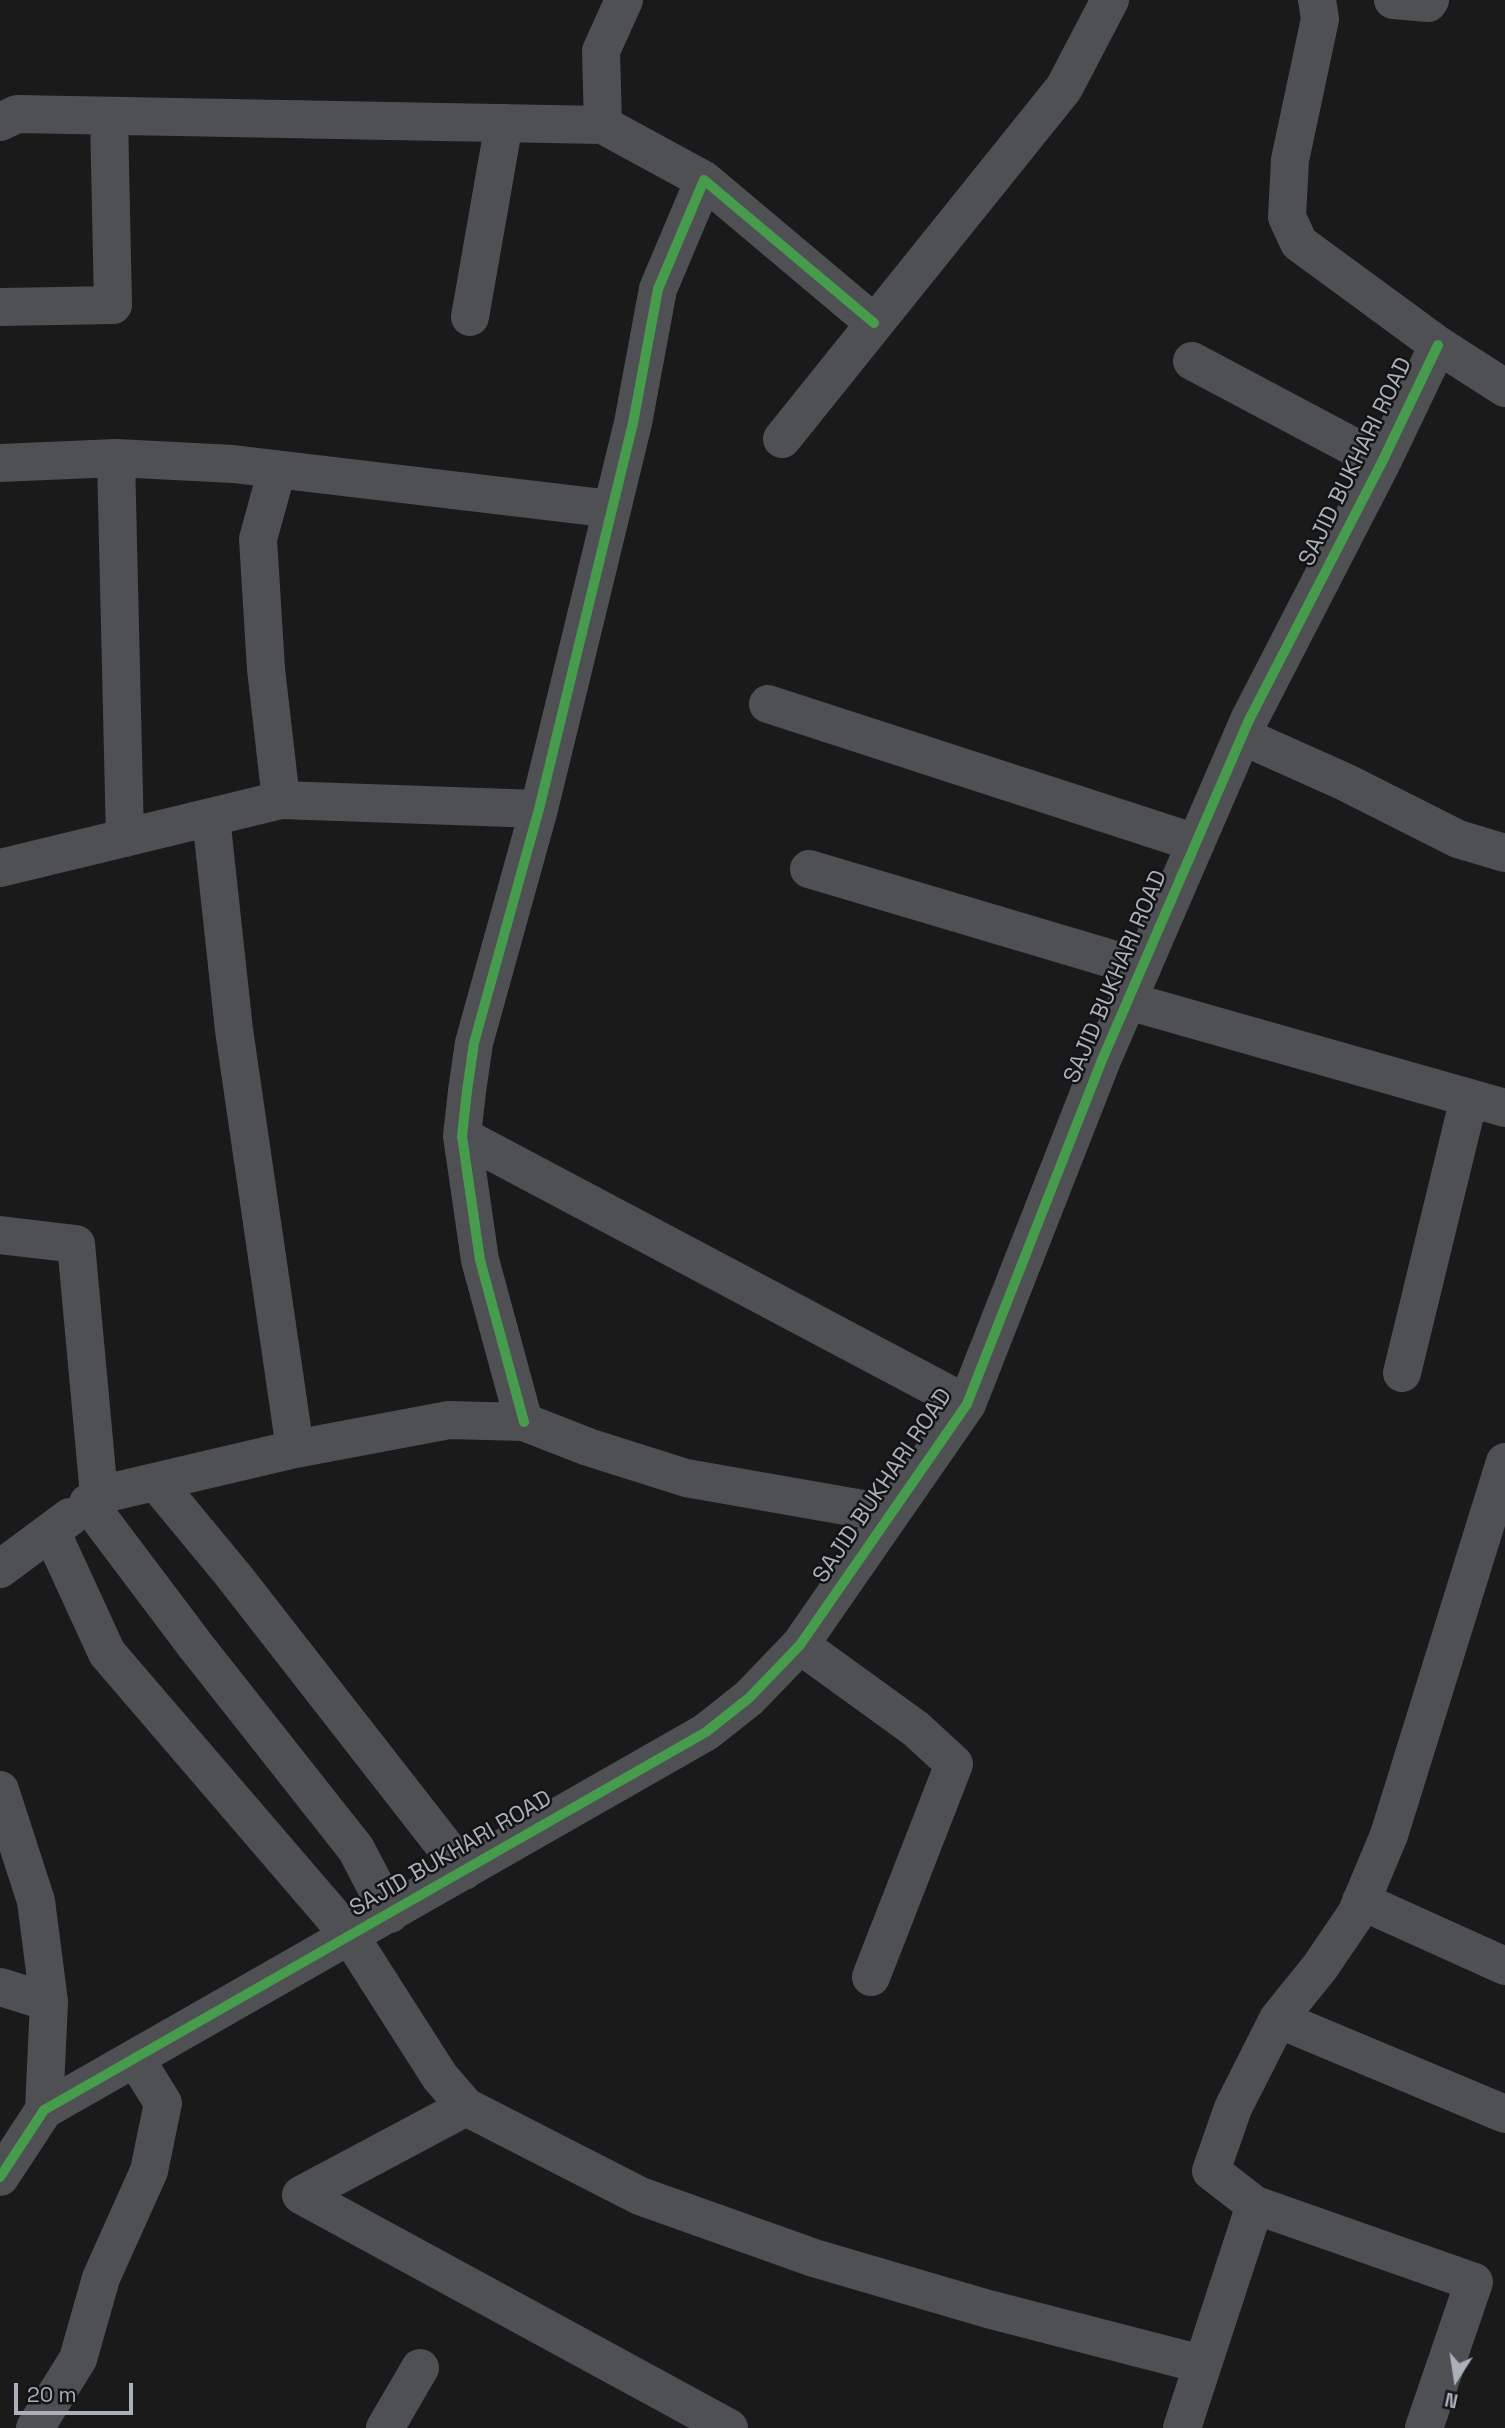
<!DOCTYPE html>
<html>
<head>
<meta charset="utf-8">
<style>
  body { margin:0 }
  #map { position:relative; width:1505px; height:2428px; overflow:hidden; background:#1a1a1b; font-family:"Space Grotesk",sans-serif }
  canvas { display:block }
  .north { position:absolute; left:1421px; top:2344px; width:70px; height:70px; -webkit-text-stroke:5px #141417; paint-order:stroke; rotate:192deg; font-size:19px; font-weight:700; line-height:28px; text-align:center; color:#acb0bb }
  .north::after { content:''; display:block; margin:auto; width:24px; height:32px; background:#acb0bb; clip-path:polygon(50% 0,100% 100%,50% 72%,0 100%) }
  .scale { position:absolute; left:14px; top:2383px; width:119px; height:32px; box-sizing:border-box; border:4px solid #acb0bb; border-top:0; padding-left:9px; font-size:21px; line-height:24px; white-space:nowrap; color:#acb0bb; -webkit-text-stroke:5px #141417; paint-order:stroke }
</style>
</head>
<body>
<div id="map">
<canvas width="1505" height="2428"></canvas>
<div class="north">N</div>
<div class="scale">20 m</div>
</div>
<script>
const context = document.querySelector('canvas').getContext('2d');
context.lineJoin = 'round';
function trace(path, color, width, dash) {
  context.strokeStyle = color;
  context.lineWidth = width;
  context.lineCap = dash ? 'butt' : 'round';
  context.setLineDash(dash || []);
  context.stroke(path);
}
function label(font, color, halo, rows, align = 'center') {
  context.font = font + ' "Space Grotesk",sans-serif';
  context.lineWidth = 5;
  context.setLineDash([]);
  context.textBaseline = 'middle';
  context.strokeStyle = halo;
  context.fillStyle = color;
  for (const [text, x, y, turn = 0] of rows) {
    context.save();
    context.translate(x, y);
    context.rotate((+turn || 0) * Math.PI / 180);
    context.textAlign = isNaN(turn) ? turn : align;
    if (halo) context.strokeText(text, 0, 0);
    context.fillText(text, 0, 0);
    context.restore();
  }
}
const minor = new Path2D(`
  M1317,0L1320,19L1290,160L1287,217L1299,243L1438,345L1505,388
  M1393,0L1428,3L1430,0
  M0,122L17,114L603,125L704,180
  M603,125L601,51L624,0
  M0,307L113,305L109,116
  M470,317L504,123
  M1192,361L1382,462
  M782,439L1064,88L1110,0
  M116,458L125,838
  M0,463L116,458L233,464L612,509
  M277,470L258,539L266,669L281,800
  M768,704L1196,843
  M1242,736L1345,782L1458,839L1505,853
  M211,817L234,1030L295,1449L449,1420L524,1422L588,1447L686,1478L891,1514
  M0,868L281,800L539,809
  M809,869L1142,968
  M1128,1001L1505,1108
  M462,1136L967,1404
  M0,1235L76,1244L99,1495L295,1449
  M1402,1373L1469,1098
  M524,1422L480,1260L462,1136L467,1091L474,1043L539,809L633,423L658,289L704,180L874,323
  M156,1482L233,1575L464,1871
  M88,1503L195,1645L356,1849L390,1914
  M51,1531L107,1653L350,1936L440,2077L466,2107L640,2196L814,2258L988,2309L1201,2364
  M0,1569L70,1517
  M800,1645L916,1729L954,1764L871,1977
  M0,1790L36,1901L49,2002L44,2110
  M1361,1901L1505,1966
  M0,1987L49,2002
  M1278,2019L1505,2114
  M466,2107L301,2195L729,2428
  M0,2177L44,2110L706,1732L749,1698L800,1645L967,1404L1102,1060L1249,720L1382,462L1438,345
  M1255,2205L1474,2282L1424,2428
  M35,2428L78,2359L101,2278L149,2171L163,2103L135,2058
  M385,2428L420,2368
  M1182,2428L1255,2205L1211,2171L1233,2108L1278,2019L1320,1967L1356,1914L1389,1835L1505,1462`);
const cycleway = new Path2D(`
  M524,1422L480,1260L462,1136L467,1091L474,1043L539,809L633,423L658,289L704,180L874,323
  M0,2177L44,2110L706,1732L749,1698L800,1645L967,1404L1102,1060L1249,720L1382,462L1438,345`);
const streetNames = [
  ["SAJID BUKHARI ROAD",1356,462,-64],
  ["SAJID BUKHARI ROAD",1116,977,-67],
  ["SAJID BUKHARI ROAD",883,1486,-56],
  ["SAJID BUKHARI ROAD",451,1854,-30]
];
trace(minor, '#4e5054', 38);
trace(cycleway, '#469c4c', 10);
label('23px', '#acb0bb', '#141417', streetNames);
</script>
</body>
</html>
